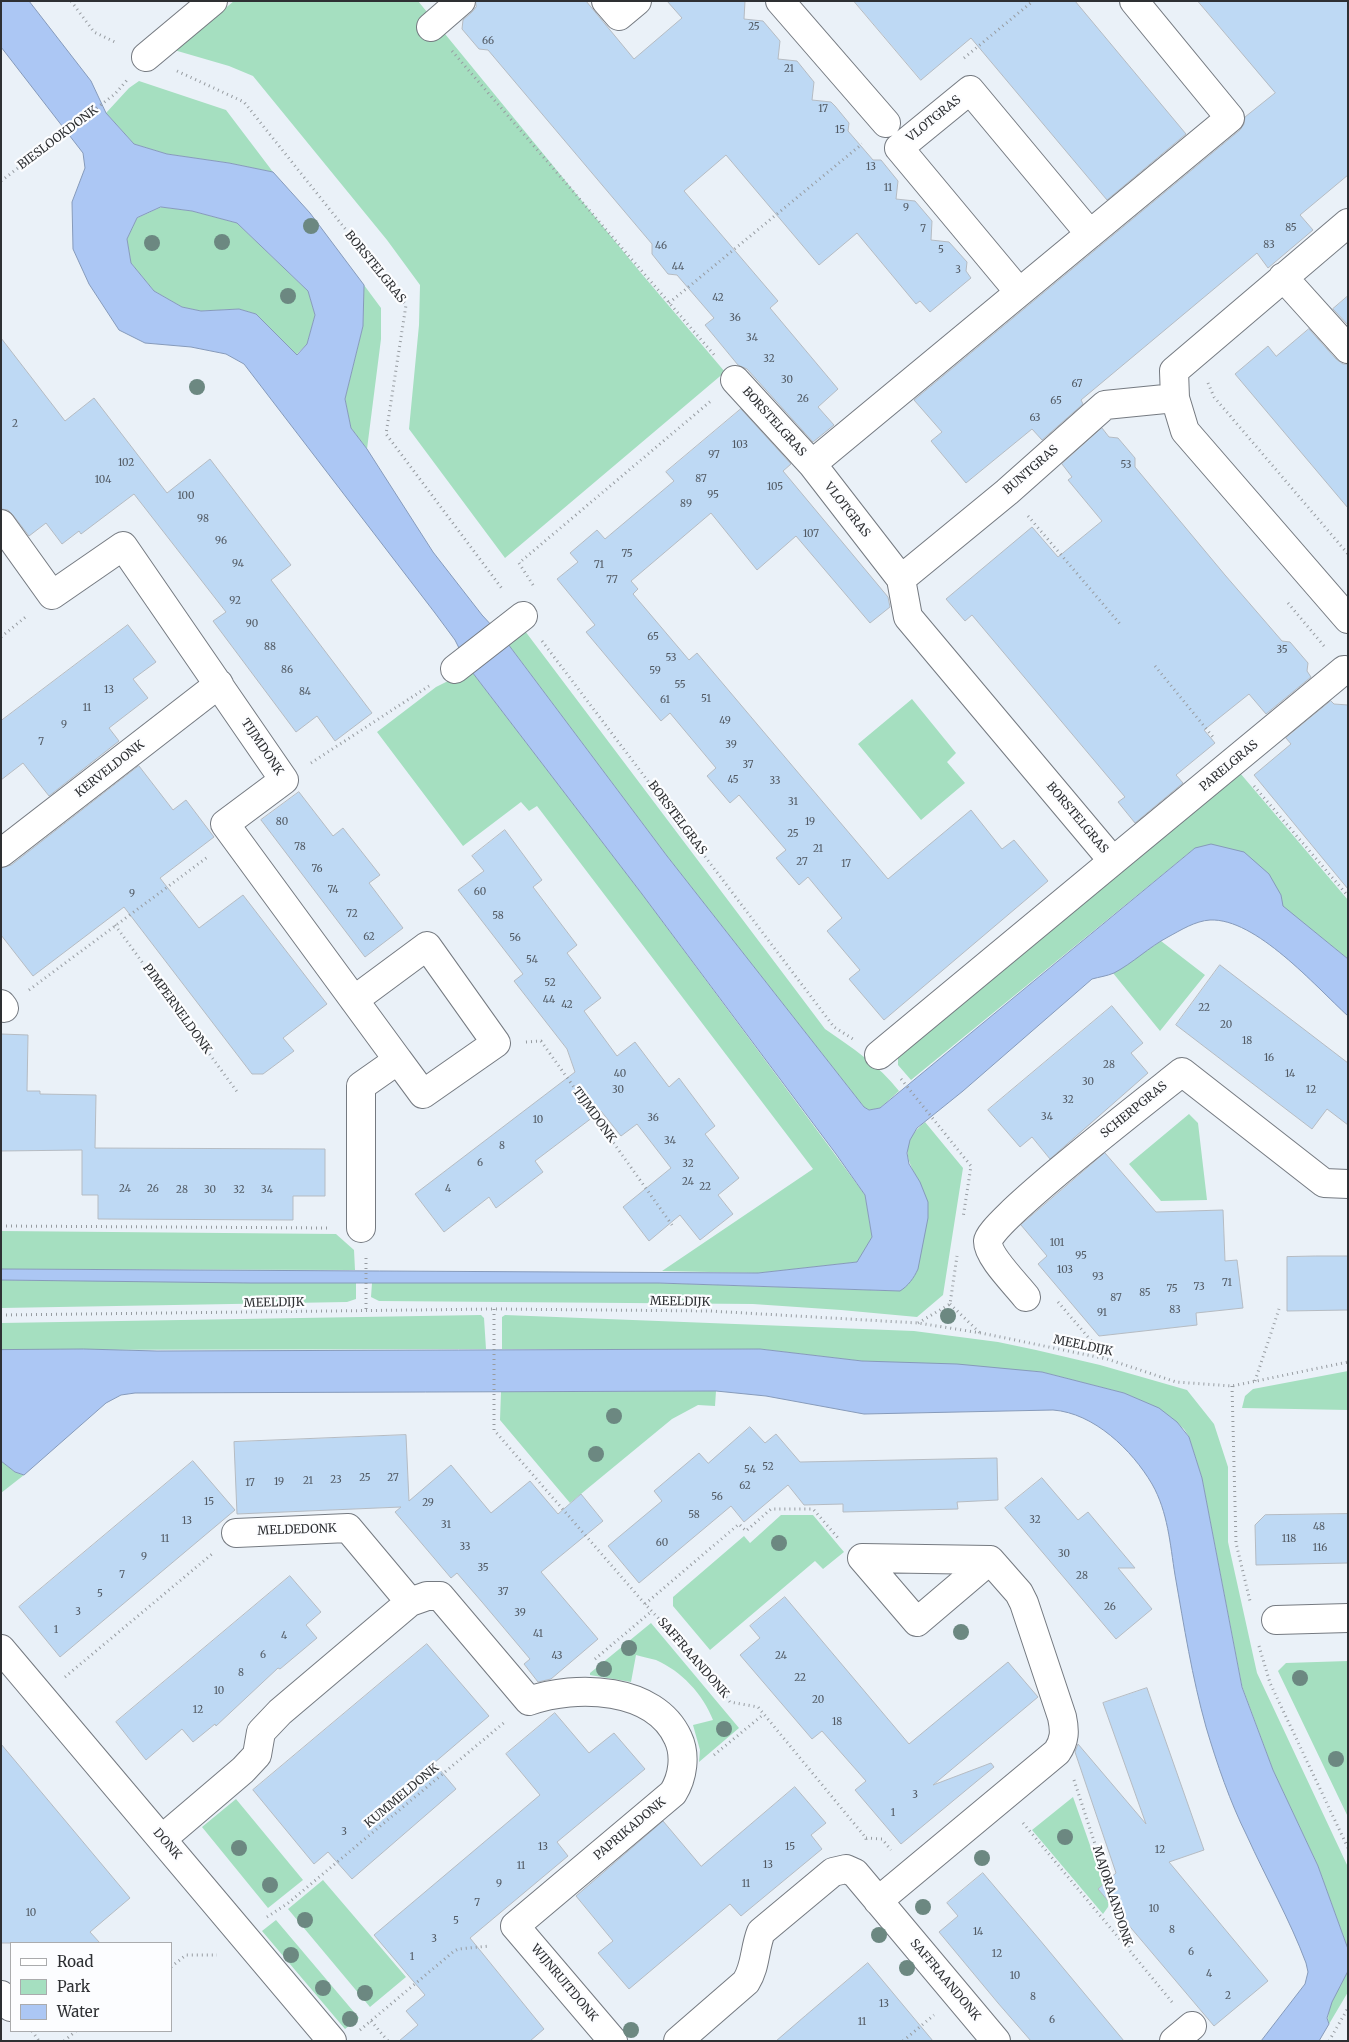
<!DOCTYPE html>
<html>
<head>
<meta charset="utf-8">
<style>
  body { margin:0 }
  #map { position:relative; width:1349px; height:2042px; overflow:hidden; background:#eaf1f8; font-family:Merriweather,serif }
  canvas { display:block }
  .frame { position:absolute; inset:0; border:2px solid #2e3033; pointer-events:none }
  .legend { position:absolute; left:10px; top:1942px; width:162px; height:90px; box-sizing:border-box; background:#fcfdff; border:1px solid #aaabad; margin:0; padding:6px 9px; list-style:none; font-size:15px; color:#2e3033 }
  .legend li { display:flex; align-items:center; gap:10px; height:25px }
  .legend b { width:25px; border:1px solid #aaabad }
</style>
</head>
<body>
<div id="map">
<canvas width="1349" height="2042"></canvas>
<div class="frame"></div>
<ul class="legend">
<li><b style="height:6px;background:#fff"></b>Road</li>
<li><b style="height:14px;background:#a5dfc0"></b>Park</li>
<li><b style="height:14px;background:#acc7f4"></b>Water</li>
</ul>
</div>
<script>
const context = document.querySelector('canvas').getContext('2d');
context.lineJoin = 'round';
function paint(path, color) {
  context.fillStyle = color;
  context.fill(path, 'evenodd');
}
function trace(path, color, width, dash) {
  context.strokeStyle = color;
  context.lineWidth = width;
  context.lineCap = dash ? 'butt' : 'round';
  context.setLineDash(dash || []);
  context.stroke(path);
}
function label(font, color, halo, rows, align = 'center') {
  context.font = font + ' Merriweather,serif';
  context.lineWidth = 4.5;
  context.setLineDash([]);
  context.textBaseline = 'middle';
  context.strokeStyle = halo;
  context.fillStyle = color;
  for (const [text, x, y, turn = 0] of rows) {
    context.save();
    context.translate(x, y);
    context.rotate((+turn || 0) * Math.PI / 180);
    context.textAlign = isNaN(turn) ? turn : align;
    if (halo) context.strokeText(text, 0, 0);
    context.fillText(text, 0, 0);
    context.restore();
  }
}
const green = new Path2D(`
  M234,1H418L641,273L725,372L505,558L409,429L419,325L420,285L387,240L253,76L229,66L174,50Z
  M139,81L226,110L273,172L229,163L167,154L134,144L106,113L129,88Z
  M161,207L192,211L237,223L308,291L315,315L307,344L296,355L256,314L239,309L201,311L182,307L154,291L131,263L127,239L137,218Z
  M364,285L381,308V339L367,449L351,428L345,399L363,326Z
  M522,627L825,1029C852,1048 879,1065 899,1091L880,1108L869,1110L864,1107L667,856L505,640Z
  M469,668L642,894L865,1195L872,1237L858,1262L758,1273L662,1271L813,1169L537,806L529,811L521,802L463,846L377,732L436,687L458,676Z
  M912,699L956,753L947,762L965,783L921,820L858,744Z
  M1240,773L1348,900V959L1282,906L1281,895L1195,848L911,1080L898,1065V1058Z
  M1161,941L1205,975L1160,1031L1113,973Z
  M1189,1114L1198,1123L1207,1200L1161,1201L1129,1164Z
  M925,1122L963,1168L943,1295L917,1317L841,1310L753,1304L379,1301L371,1297L372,1283H658L900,1291L920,1182C905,1159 900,1142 925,1122Z
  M1,1231L336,1234L354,1250L355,1270L1,1269Z
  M1,1280L356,1283V1299L347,1302L1,1308Z
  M481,1315L484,1318L486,1349L1,1350V1323Z
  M505,1315L914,1331L998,1342L1036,1350L1100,1365L1187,1390L1214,1424L1228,1467V1542L1257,1673L1348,1867V1949L1318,1866L1273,1770L1242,1686L1202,1478L1189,1437L1184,1429L1170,1417L1151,1405L1124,1393L1042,1372L862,1361L760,1349H502V1317Z
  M1348,1371V1410L1242,1408L1245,1396L1253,1389Z
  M716,1391L715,1406L698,1405L672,1419L570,1503L500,1420L501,1392Z
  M1,1461L15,1472L24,1475L1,1493Z
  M781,1515H813L844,1552L823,1569L815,1561L710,1650L673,1606V1597L744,1536L750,1543Z
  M651,1623L739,1728L699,1762L700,1750L693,1725L713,1720C703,1694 681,1671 656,1660C649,1658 642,1657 636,1655L631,1682L590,1675V1673Z
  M1348,1661V1817L1278,1671L1286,1663Z
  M1073,1797L1109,1899L1108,1907L1103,1914L1032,1830Z
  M236,1799L303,1880L268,1908L202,1827Z
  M323,1880L406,1977L370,2007L288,1909Z
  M276,1920L359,2018L345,2029L262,1931Z
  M1348,1971V1992L1319,2041L1329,2024C1324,2010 1341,1984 1348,1971Z`);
const water = new Path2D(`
  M1,1H29L91,81L106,113L134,144L167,154L229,163L273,172L310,213L364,285L363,326L345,399L351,428L367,449L433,552L482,615L505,640L667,856L864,1107L869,1110L880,1108L1195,848L1211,844L1244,852L1269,874L1281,895L1283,906L1348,959V1016C1315,986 1256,918 1210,920C1195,921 1181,930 1168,937C1149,947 1133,963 1114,973C1107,976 1099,977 1092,979L963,1091L917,1128L910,1140L907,1153L909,1164L920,1182L928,1202V1218L918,1269C914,1278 908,1286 900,1291L658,1283H250L1,1280V1269L758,1273L857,1262L872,1237L865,1195L836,1154L642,894L469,668L455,640L435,613L244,364L226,354L191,347L145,343L119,330L89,284L73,249L72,202L85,168L83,153L1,47ZM161,207L192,211L237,223L308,291L315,315L307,344L297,355L256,314L239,309L201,311L182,307L154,291L131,263L127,239L137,218Z
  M84,1349L157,1351L760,1349L862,1361L957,1364L1042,1372L1124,1393L1159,1408L1177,1422L1189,1437L1202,1478L1242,1687L1273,1770L1318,1866L1348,1949V1971L1332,2002L1327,2018L1329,2024L1319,2041H1261L1305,1984L1308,1972L1306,1963C1290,1920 1266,1878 1247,1836C1230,1802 1217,1764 1206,1727C1192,1677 1184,1626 1175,1575C1170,1544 1168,1512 1152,1484C1132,1450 1094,1413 1053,1410L864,1414L766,1396L716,1391L135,1393L121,1395L106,1403L24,1475L15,1472L1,1461V1350Z`);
const building = new Path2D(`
  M476,1H586L634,59L682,18L667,1H745L744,19L763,21L780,41L778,59L797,61L814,82L812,100L831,102L835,106L849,123L848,131L873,160H881L898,181L896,199L915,201L932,221L931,240L949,242L967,262L966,271L971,278L930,312L920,301L916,304L857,233L819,265L726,155L684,191L778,301L770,308L838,389L818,407L834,425L813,442L747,369L738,365L705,325L714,318L677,275L668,274L652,254V244L488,50L479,49L462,29L463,20L472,12L476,7Z
  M854,1H1075L1186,134L1107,200L971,38L921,80Z
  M1198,1H1348V175L1300,215L1313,230L1268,268L1257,253L1081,400L1083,404L1042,440L1032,429L966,483L931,441L942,432L914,400L1240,130L1244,124L1245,117L1275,93Z
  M1348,296V325L1333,309Z
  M1309,329L1336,359L1343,364H1348V508L1235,374L1268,346L1276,356Z
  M1,338L65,421L94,398L167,493L210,459L291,565L271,580L372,713L335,741L317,716L296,732L213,621L226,612L134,494L81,534L79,531L62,544L46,523L29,536L13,515L8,510L1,509Z
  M741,409L791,464L783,471L888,597L890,607L870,623L796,536L757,570L711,513L631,581L638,589L633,594L689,660L697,653L888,879L971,810L1002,849L1014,840L1048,881L884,1020L849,979L860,970L827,931L842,918L808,877L799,885L776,858L786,850L739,795L730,803L707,776L716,768L670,713L661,721L638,694L586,632L595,625L557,579L578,562L570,553L597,530L605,539L674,481L666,472Z
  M1102,428L1109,437L1118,438L1135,458V467L1225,575L1282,641L1290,642L1308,663L1307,671L1311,677L1266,714L1249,694L1204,730L1215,743L1176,775L1183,783L1135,823L1118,802L1125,797L972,615L965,621L946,599L1032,527L1058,557L1102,521L1068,480L1072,477L1062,464Z
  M128,625L156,662L133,679L148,698L109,728L119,741L49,796L23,763L1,780V721Z
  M1331,701L1334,704L1348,705V889L1254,775L1291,744L1286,738Z
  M139,766L173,810L186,800L214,837L160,878L199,928L243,895L327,1004L283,1038L294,1051L263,1074H252L124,907L33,976L1,935V868L11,865Z
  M299,792L333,836L343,828L380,875L369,883L403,928L365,957L261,820Z
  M505,830L542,880L533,887L577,945L567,953L601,998L584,1011L617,1056L635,1042L669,1087L679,1078L715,1126L705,1134L739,1178L718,1195L733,1214L700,1240L680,1215L649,1241L623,1207L671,1168L637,1124L621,1136L601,1111L535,1161L543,1172L496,1208L489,1197L444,1232L415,1194L575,1072L567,1049L514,981L523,974L458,890L484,871L472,856Z
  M1220,965L1348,1063V1125L1327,1109L1312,1129L1176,1025Z
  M1112,1006L1143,1043L1131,1053L1148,1073L1050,1159L1032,1137L1020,1147L988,1110Z
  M1,1034L28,1035L27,1091H40V1094L96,1095L95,1148L325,1149V1196H293V1220L98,1219V1195H82V1150L1,1151Z
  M1105,1153L1156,1212L1223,1210L1225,1261L1237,1260L1243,1308L1196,1313L1197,1325L1099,1336L1038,1264L1047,1256L1021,1225Z
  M1316,1256H1348V1310L1287,1311V1257Z
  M750,1427L765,1443L776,1434L800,1462L997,1458L998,1500L957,1502L958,1509L843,1512V1504L804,1505L788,1485L744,1522L731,1506L639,1583L608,1546L662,1501L654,1491L699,1453L708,1463Z
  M406,1435L409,1501L451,1465L491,1513L530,1481L558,1514L581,1494L603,1521L541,1572L598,1639L551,1679L538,1682L524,1664L530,1659L482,1602L457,1573L451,1578L395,1512L401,1507L237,1514L234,1442Z
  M193,1461L235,1510L60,1657L19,1607Z
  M1042,1478L1078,1520L1088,1512L1135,1568H1118L1152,1609L1116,1639L1005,1508Z
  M1348,1514V1563L1256,1565L1255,1525L1265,1515Z
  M290,1576L321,1612L306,1625L317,1638L280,1669L278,1668L216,1726L215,1724L193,1742L182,1729L146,1760L116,1722Z
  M785,1597L909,1744L1008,1662L1038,1697L933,1785L991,1763L994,1767L901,1844L855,1790L866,1781L822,1731L812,1739L740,1655L760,1638L750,1626Z
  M427,1644L489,1716L434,1763L456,1789L352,1879L328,1852L314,1864L253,1790Z
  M1147,1688L1204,1850L1169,1862L1268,1981L1214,2026L1098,1889L1116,1873L1075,1752L1078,1744L1146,1824L1103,1703Z
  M555,1713L589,1753L614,1733L645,1769L557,1842L568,1856L470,1938L544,2029L530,2041H399L418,2025L406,2011L425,1995L374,1935L540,1795L506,1754Z
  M1,1744L130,1898L90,1932L100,1943H1Z
  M795,1787L826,1823L811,1835L822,1849L741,1916L730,1904L629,1989L598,1953L613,1941L576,1896L663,1821L701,1866Z
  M983,1873L1039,1939L1124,2041H1031L998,2003L939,1932L958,1916L947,1903Z
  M868,1963L933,2041H776L805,2016Z`);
const path = new Path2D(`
  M71,1L94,32L117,43
  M452,51L716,357
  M964,58L1033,1
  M177,71L244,102L406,305L386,434L503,590
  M1,181L115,94L127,80
  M669,303L862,144
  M1208,383L1214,397L1348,554
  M1028,516L1120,624
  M533,585L519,563L712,400
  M1288,603L1324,646
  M1,637L28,615
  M542,641L834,1027L853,1039
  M1155,666L1213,737
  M311,763L429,686
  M1254,786L1348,896
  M115,925L238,1093
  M29,990L209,856
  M526,1042L541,1041L672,1225
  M901,1079L971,1166L963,1218
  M1,1226L331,1228
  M366,1258V1310
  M1058,1302L1106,1358
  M950,1304L980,1333
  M494,1309V1430L645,1604L661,1621L730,1702L758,1707L866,1838V1842
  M1,1315L494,1309L710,1311L918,1323L981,1333L1107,1359L1176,1382L1232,1386L1348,1362
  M918,1323L950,1304L957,1256
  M1255,1381L1279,1309
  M1232,1386L1236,1543L1250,1601
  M645,1604L739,1524L746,1531L771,1509H813L839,1539
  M1259,1646L1270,1683L1348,1848
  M595,1659L652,1611
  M65,1677L212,1554
  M714,1755L764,1714
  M1074,1780L1130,1951L1172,2002
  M1023,1823L1128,1949
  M866,1838L882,1839L891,1850
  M267,1917L287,1904L506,1721
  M171,1967L186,1955H217
  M371,2021L388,2041
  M360,2030L453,1952L458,1949L490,1946
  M32,2031L39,2041
  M64,2041L76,2031
  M903,2041L934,2015
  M1329,2041L1348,2008`);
const minor = new Path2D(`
  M606,1L619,16L637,1
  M780,1L886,123
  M431,27L461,1
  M146,57L213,1
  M1348,223L1174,371L1175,398L1185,431L1348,619
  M1283,277L1348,349
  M1019,292L899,148L970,90L1090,234
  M735,380L812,464
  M1,524L52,595L123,546L284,780L225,824L398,1060
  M901,579L1007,492L1105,405L1175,398
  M455,669L523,616
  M1,853L219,684
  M1113,861L1344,670
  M354,1000L427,946L496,1043L423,1094L398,1060L361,1086V1228
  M1,1004L4,1008
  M879,1055L1113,861L908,617L901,579L812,464L1230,118L1134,1
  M1026,1297C1017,1285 987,1256 988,1241C990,1221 1156,1093 1182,1072L1324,1183L1348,1184
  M410,1602L427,1596H440L529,1701C576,1684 655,1687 678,1738C686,1755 683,1777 673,1793L515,1926L613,2041
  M1276,1620L1348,1618
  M1,1649L332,2041
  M162,1839L243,1770L257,1755L261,1732L280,1712L410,1602L348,1528L236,1533
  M878,1901L1057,1752C1065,1740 1065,1731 1062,1717L1024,1603L1019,1593L990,1560L862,1558L917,1622L990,1560
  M1,1995L11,2007
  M678,2041L746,1982C756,1966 754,1950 761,1932L833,1872L846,1869L855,1873L996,2041
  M1174,2041L1192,2026`);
const trees = [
  [311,226],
  [222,242],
  [152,243],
  [288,296],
  [197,387],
  [948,1316],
  [614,1416],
  [596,1454],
  [779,1543],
  [961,1632],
  [629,1648],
  [604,1669],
  [1300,1678],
  [724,1729],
  [1336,1759],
  [1065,1837],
  [239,1848],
  [982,1858],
  [270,1885],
  [923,1907],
  [305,1920],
  [879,1935],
  [291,1955],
  [907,1968],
  [323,1988],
  [365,1993],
  [350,2019],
  [631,2030]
];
const numberNames = [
  ["25",754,27],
  ["66",488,41],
  ["21",789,69],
  ["17",823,109],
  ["15",840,130],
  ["13",871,167],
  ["11",888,188],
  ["9",906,208],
  ["85",1291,228],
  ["7",923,229],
  ["83",1269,245],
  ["46",661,246],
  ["5",941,250],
  ["44",678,267],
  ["3",958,270],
  ["42",718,298],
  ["36",735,318],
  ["34",752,338],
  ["32",769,359],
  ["30",787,380],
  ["67",1077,384],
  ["26",803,399],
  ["65",1056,401],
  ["63",1035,418],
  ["2",15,424],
  ["103",740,445],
  ["97",714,455],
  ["102",126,463],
  ["53",1126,465],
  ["87",701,479],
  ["104",103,480],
  ["105",775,487],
  ["95",713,495],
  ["100",186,496],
  ["89",686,504],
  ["98",203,519],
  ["107",811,534],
  ["96",221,541],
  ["75",627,554],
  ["94",238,564],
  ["71",599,565],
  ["77",612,580],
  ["92",235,601],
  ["90",252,624],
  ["65",653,637],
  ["88",270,647],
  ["35",1282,650],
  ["53",671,658],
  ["86",287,670],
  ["59",655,671],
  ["55",680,685],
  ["13",109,690],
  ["84",305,692],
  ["51",706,699],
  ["61",665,700],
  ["11",87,708],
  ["49",725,721],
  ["9",64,725],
  ["7",41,742],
  ["39",731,745],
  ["37",748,765],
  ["45",733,780],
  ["33",775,781],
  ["31",793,802],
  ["80",282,822],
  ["19",810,822],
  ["25",793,834],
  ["78",300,847],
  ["21",818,849],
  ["27",802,862],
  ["17",846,864],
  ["76",317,869],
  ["74",333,890],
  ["60",480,892],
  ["9",132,894],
  ["72",352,914],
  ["58",498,916],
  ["62",369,937],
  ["56",515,938],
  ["54",532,960],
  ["52",550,983],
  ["44",549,1000],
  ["42",567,1005],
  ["22",1204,1008],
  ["20",1226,1025],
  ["18",1247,1041],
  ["16",1269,1058],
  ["28",1109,1065],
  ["40",620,1074],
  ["14",1290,1074],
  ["30",1088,1082],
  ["30",618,1090],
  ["12",1311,1090],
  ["32",1068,1100],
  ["34",1047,1117],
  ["36",653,1118],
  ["10",538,1120],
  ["34",670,1141],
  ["8",502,1146],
  ["6",480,1163],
  ["32",688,1164],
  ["24",688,1182],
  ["22",705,1187],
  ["24",125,1189],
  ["26",153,1189],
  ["4",448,1189],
  ["28",182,1190],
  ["30",210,1190],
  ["32",239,1190],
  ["34",267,1190],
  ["101",1057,1243],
  ["95",1081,1256],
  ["103",1065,1270],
  ["93",1098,1277],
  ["71",1227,1283],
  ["73",1199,1287],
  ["75",1172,1289],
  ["85",1145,1293],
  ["87",1116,1298],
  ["83",1175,1310],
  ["91",1102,1313],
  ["52",768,1467],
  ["54",750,1470],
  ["25",365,1478],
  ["27",393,1478],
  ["23",336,1480],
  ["21",308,1481],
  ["19",279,1482],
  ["17",250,1483],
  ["62",745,1486],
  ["56",717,1497],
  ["15",209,1502],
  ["29",428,1503],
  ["58",694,1515],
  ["32",1035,1520],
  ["13",187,1521],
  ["31",446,1525],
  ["48",1319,1527],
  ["11",165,1539],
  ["118",1289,1539],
  ["60",662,1543],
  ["33",465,1547],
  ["116",1320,1548],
  ["30",1064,1554],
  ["9",144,1557],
  ["35",483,1568],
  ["7",122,1575],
  ["28",1082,1576],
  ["37",503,1592],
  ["5",100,1594],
  ["26",1110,1607],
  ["3",78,1612],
  ["39",520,1613],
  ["1",56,1630],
  ["41",538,1634],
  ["4",284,1636],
  ["6",263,1655],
  ["43",557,1656],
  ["24",781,1656],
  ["8",241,1673],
  ["22",800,1678],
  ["10",219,1691],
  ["20",818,1700],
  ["12",198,1710],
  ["18",837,1722],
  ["3",915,1795],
  ["1",893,1813],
  ["3",344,1832],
  ["13",543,1847],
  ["15",790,1847],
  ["12",1160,1850],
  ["13",768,1865],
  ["11",521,1866],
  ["9",499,1884],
  ["11",746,1884],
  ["7",477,1903],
  ["10",1154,1909],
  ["10",31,1913],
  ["5",456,1921],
  ["8",1172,1930],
  ["14",978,1932],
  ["3",434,1939],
  ["6",1191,1952],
  ["12",997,1954],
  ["1",412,1957],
  ["4",1209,1974],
  ["10",1015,1976],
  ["2",1228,1996],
  ["8",1033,1997],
  ["13",884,2004],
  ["6",1052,2020],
  ["11",862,2022]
];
const streetNames = [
  ["VLOTGRAS",934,119,-39],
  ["BIESLOOKDONK",58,138,-37],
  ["BORSTELGRAS",375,267,51],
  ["BORSTELGRAS",774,422,48],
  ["BUNTGRAS",1031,470,-41],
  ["VLOTGRAS",847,510,52],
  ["TIJMDONK",262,747,56],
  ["PARELGRAS",1229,766,-40],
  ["KERVELDONK",110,769,-38],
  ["BORSTELGRAS",677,818,53],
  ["BORSTELGRAS",1077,818,50],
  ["PIMPERNELDONK",177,1009,54],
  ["SCHERPGRAS",1134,1110,-39],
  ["TIJMDONK",594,1115,54],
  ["MEELDIJK",680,1302,1],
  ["MEELDIJK",274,1303,-1],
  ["MEELDIJK",1083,1346,12],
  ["MELDEDONK",297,1530,-2],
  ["SAFFRAANDONK",693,1658,49],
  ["KUMMELDONK",402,1796,-40],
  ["PAPRIKADONK",630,1829,-40],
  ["DONK",167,1844,50],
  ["MAJORAANDONK",1112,1896,72],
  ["SAFFRAANDONK",945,1980,50],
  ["WIJNRUITDONK",564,1983,50]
];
paint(green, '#a5dfc0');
paint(water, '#acc7f4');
trace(water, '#869aba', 1);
paint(building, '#bed9f4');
trace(building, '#b5bbc2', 1);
trace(minor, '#757a81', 30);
trace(path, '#979ca1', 3, [1, 4]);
trace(minor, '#fff', 28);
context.fillStyle = '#6c8881';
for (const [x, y] of trees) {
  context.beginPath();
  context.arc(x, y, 8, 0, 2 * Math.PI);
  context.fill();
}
label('10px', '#525a63', null, numberNames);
label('12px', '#2e3033', '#fcfdff', streetNames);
</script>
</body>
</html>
